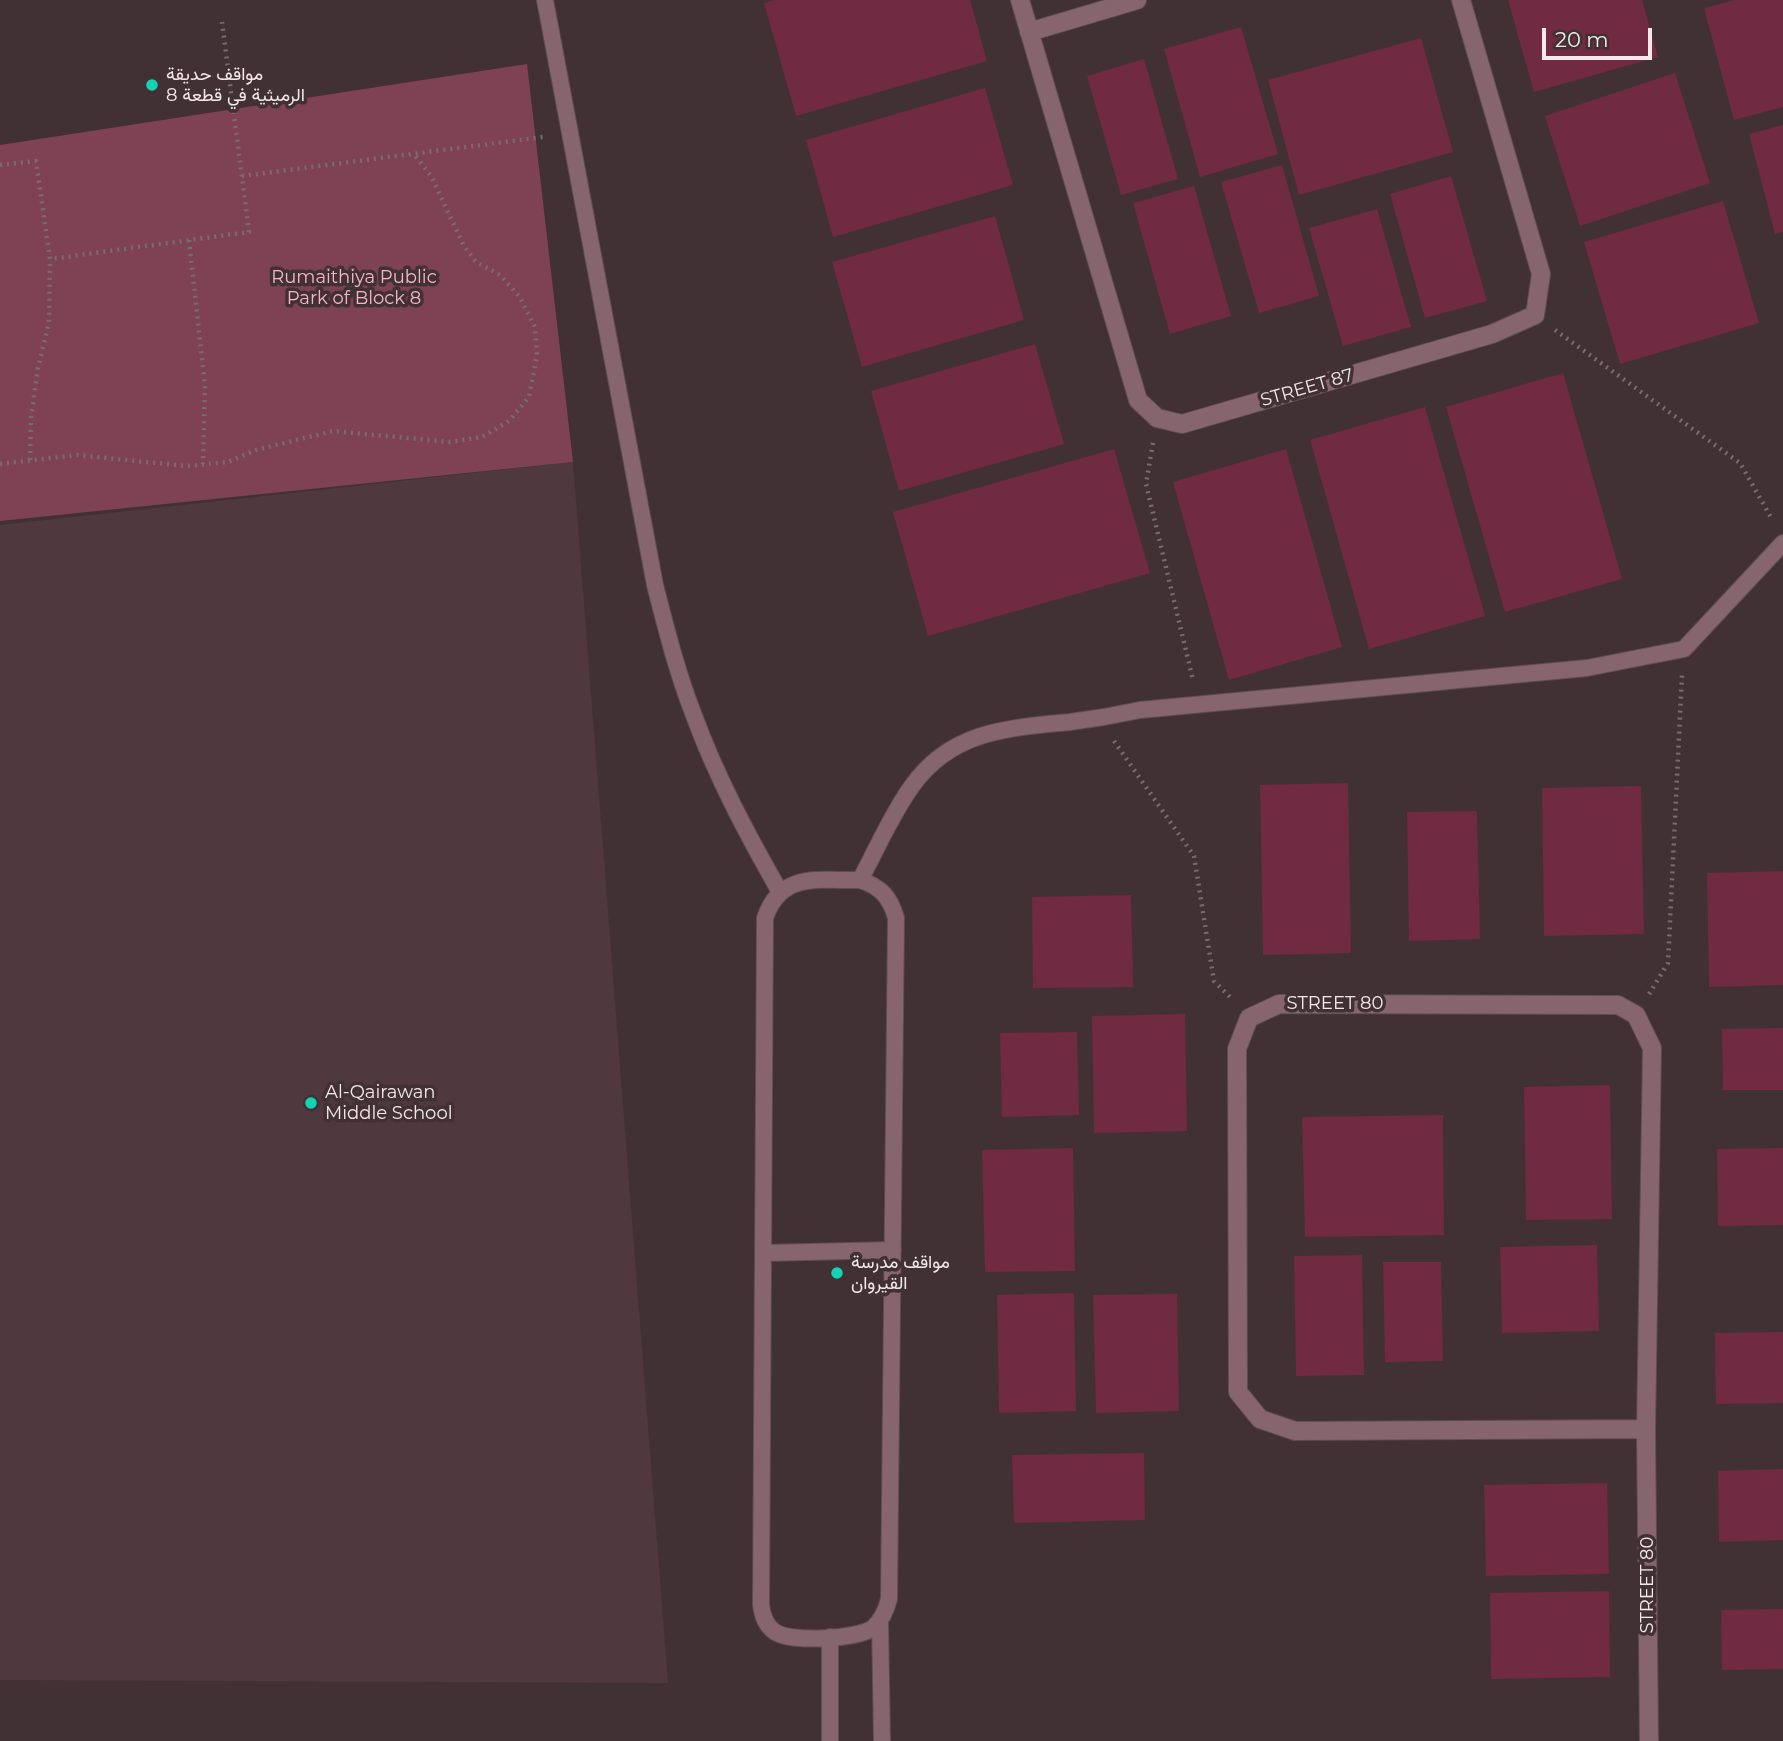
<!DOCTYPE html>
<html>
<head>
<meta charset="utf-8">
<style>
  body { margin:0 }
  #map { position:relative; width:1783px; height:1741px; overflow:hidden; background:#413135; font-family:Montserrat,sans-serif }
  canvas { display:block }
  .scale { position:absolute; left:1542px; top:28px; width:110px; height:32px; box-sizing:border-box; border:4px solid #f3e9eb; border-top:0; padding-left:9px; font-size:21px; line-height:24px; white-space:nowrap; color:#f3e9eb; -webkit-text-stroke:5px #413135; paint-order:stroke }
</style>
</head>
<body>
<div id="map">
<canvas width="1783" height="1741"></canvas>
<div class="scale">20 m</div>
</div>
<script>
const context = document.querySelector('canvas').getContext('2d');
context.lineJoin = 'round';
function paint(path, color) {
  context.fillStyle = color;
  context.fill(path, 'evenodd');
}
function trace(path, color, width, dash) {
  context.strokeStyle = color;
  context.lineWidth = width;
  context.lineCap = dash ? 'butt' : 'round';
  context.setLineDash(dash || []);
  context.stroke(path);
}
function label(font, color, halo, rows, align = 'center') {
  context.font = font + ' Montserrat,Vazirmatn,sans-serif';
  context.lineWidth = 7;
  context.setLineDash([]);
  context.textBaseline = 'middle';
  context.strokeStyle = halo;
  context.fillStyle = color;
  for (const [text, x, y, turn = 0] of rows) {
    context.save();
    context.translate(x, y);
    context.rotate((+turn || 0) * Math.PI / 180);
    context.textAlign = isNaN(turn) ? turn : align;
    if (halo) context.strokeText(text, 0, 0);
    context.fillText(text, 0, 0);
    context.restore();
  }
}
const built = new Path2D(`
  M573,462L668,1683L0,1680V525Z`);
const green = new Path2D(`
  M527,64L573,462L0,521V145Z`);
const building = new Path2D(`
  M775,0H970L987,61L796,116L764,3Z
  M1508,0H1642L1658,57L1534,92Z
  M1735,0H1783V107L1734,120L1704,8Z
  M1241,27L1278,154L1200,177L1164,49Z
  M1421,38L1453,152L1299,195L1268,80Z
  M1144,59L1178,179L1121,195L1087,76Z
  M1675,73L1710,183L1580,226L1545,116Z
  M985,88L1013,185L833,237L806,140Z
  M1783,125V232L1775,234L1749,134Z
  M1282,165L1319,296L1259,313L1221,182Z
  M1451,176L1487,301L1425,318L1390,194Z
  M1194,186L1231,316L1170,334L1133,203Z
  M1723,201L1759,323L1620,364L1584,242Z
  M1377,209L1411,327L1343,346L1309,228Z
  M995,216L1024,320L862,367L832,262Z
  M1035,344L1064,444L899,491L871,391Z
  M1563,373L1622,579L1505,612L1446,407Z
  M1425,407L1485,616L1369,649L1310,440Z
  M1114,449L1150,573L928,636L893,512Z
  M1286,449L1342,647L1229,680L1173,482Z
  M1348,783L1351,953L1263,955L1260,785Z
  M1641,786L1644,934L1544,936L1542,788Z
  M1477,811L1480,939L1409,941L1407,812Z
  M1783,871V985L1709,987L1707,873Z
  M1131,895L1133,987L1033,988L1032,897Z
  M1185,1014L1187,1131L1094,1133L1092,1016Z
  M1783,1028V1090H1723L1722,1029Z
  M1077,1032L1079,1115L1002,1117L1000,1033Z
  M1610,1085L1612,1219L1526,1220L1524,1087Z
  M1443,1115L1444,1235L1305,1237L1302,1117Z
  M1073,1148L1075,1271L985,1272L982,1150Z
  M1783,1148V1225L1718,1226L1717,1149Z
  M1597,1245L1599,1331L1502,1333L1500,1247Z
  M1362,1255L1364,1375L1296,1376L1294,1256Z
  M1383,1262H1441L1443,1361L1385,1362Z
  M1074,1293L1076,1411L999,1413L997,1295Z
  M1177,1294L1179,1411L1096,1413L1093,1295Z
  M1783,1332V1403L1716,1404L1715,1333Z
  M1144,1453L1145,1520L1014,1523L1012,1455Z
  M1783,1469V1540L1719,1542L1718,1471Z
  M1607,1483L1609,1574L1486,1576L1484,1485Z
  M1609,1591L1610,1677L1491,1679L1490,1593Z
  M1783,1609V1669L1722,1670L1721,1610Z`);
const path = new Path2D(`
  M0,165L36,161L50,259L249,232L222,22
  M242,176L543,137
  M189,240L205,386L203,464
  M1555,330L1740,463L1772,519
  M1153,443L1146,484L1193,680
  M30,460L31,417L38,368L49,323L50,259
  M0,464L77,455L186,466L228,462L256,450L333,431L450,442L482,437L509,421L529,397L537,355L535,327L519,296L500,275L476,262L464,246L431,176L414,154
  M1114,741L1194,856L1214,981L1232,999
  M1649,994L1668,963L1682,675`);
const service = new Path2D(`
  M545,0L655,585C666,628 677,672 693,713C716,776 747,834 780,892
  M860,880C881,887 890,897 896,918L889,1599C886,1611 882,1620 873,1628C857,1639 792,1643 775,1632C765,1625 762,1615 761,1604L765,918C781,871 819,881 860,880Z
  M860,880C877,849 891,815 912,786C952,730 1009,728 1070,722C1094,719 1117,715 1140,710L1587,668L1684,649L1783,543
  M764,1253L893,1250
  M880,1621L882,1741
  M830,1741V1637`);
const minor = new Path2D(`
  M1020,0L1138,400L1157,418L1182,424L1492,334L1535,315L1541,274L1461,0
  M1029,32L1137,0
  M1646,1429L1295,1431L1260,1419L1238,1392L1237,1049L1249,1018L1279,1004L1618,1005L1636,1015L1652,1048L1646,1429L1649,1741`);
const markers = [
  [152,85,7,"#10d5b4"],
  [311,1103,7,"#10d5b4"],
  [837,1273,7,"#10d5b4"]
];
const poiNames = [
  ["مواقف حديقة",166,75],
  ["الرميثية في قطعة 8",166,96],
  ["Al-Qairawan",325,1093],
  ["Middle School",325,1114],
  ["مواقف مدرسة",851,1263],
  ["القيروان",851,1284]
];
const parkNames = [
  ["Rumaithiya Public",354,278],
  ["Park of Block 8",354,299]
];
const streetNames = [
  ["STREET 87",1307,388,-16],
  ["STREET 80",1335,1004],
  ["STREET 80",1648,1585,-90]
];
paint(built, '#4f383e');
paint(green, '#7f4255');
paint(building, '#702a42');
trace(service, '#5d4e52', 18);
trace(minor, '#5d4e52', 20);
trace(path, '#796b6e', 4.5, [2, 5]);
trace(service, '#87656e', 16);
trace(minor, '#87656e', 18);
for (const [x, y, r, color] of markers) {
  const dot = new Path2D();
  dot.arc(x, y, r, 0, 2 * Math.PI);
  context.fillStyle = color;
  context.fill(dot);
  trace(dot, '#413135', 2.5);
}
label('18px', '#f3e9eb', '#413135', poiNames, 'left');
label('18px', '#f7b6c7', '#413135', parkNames);
label('18px', '#f3e9eb', '#413135', streetNames);
</script>
</body>
</html>
